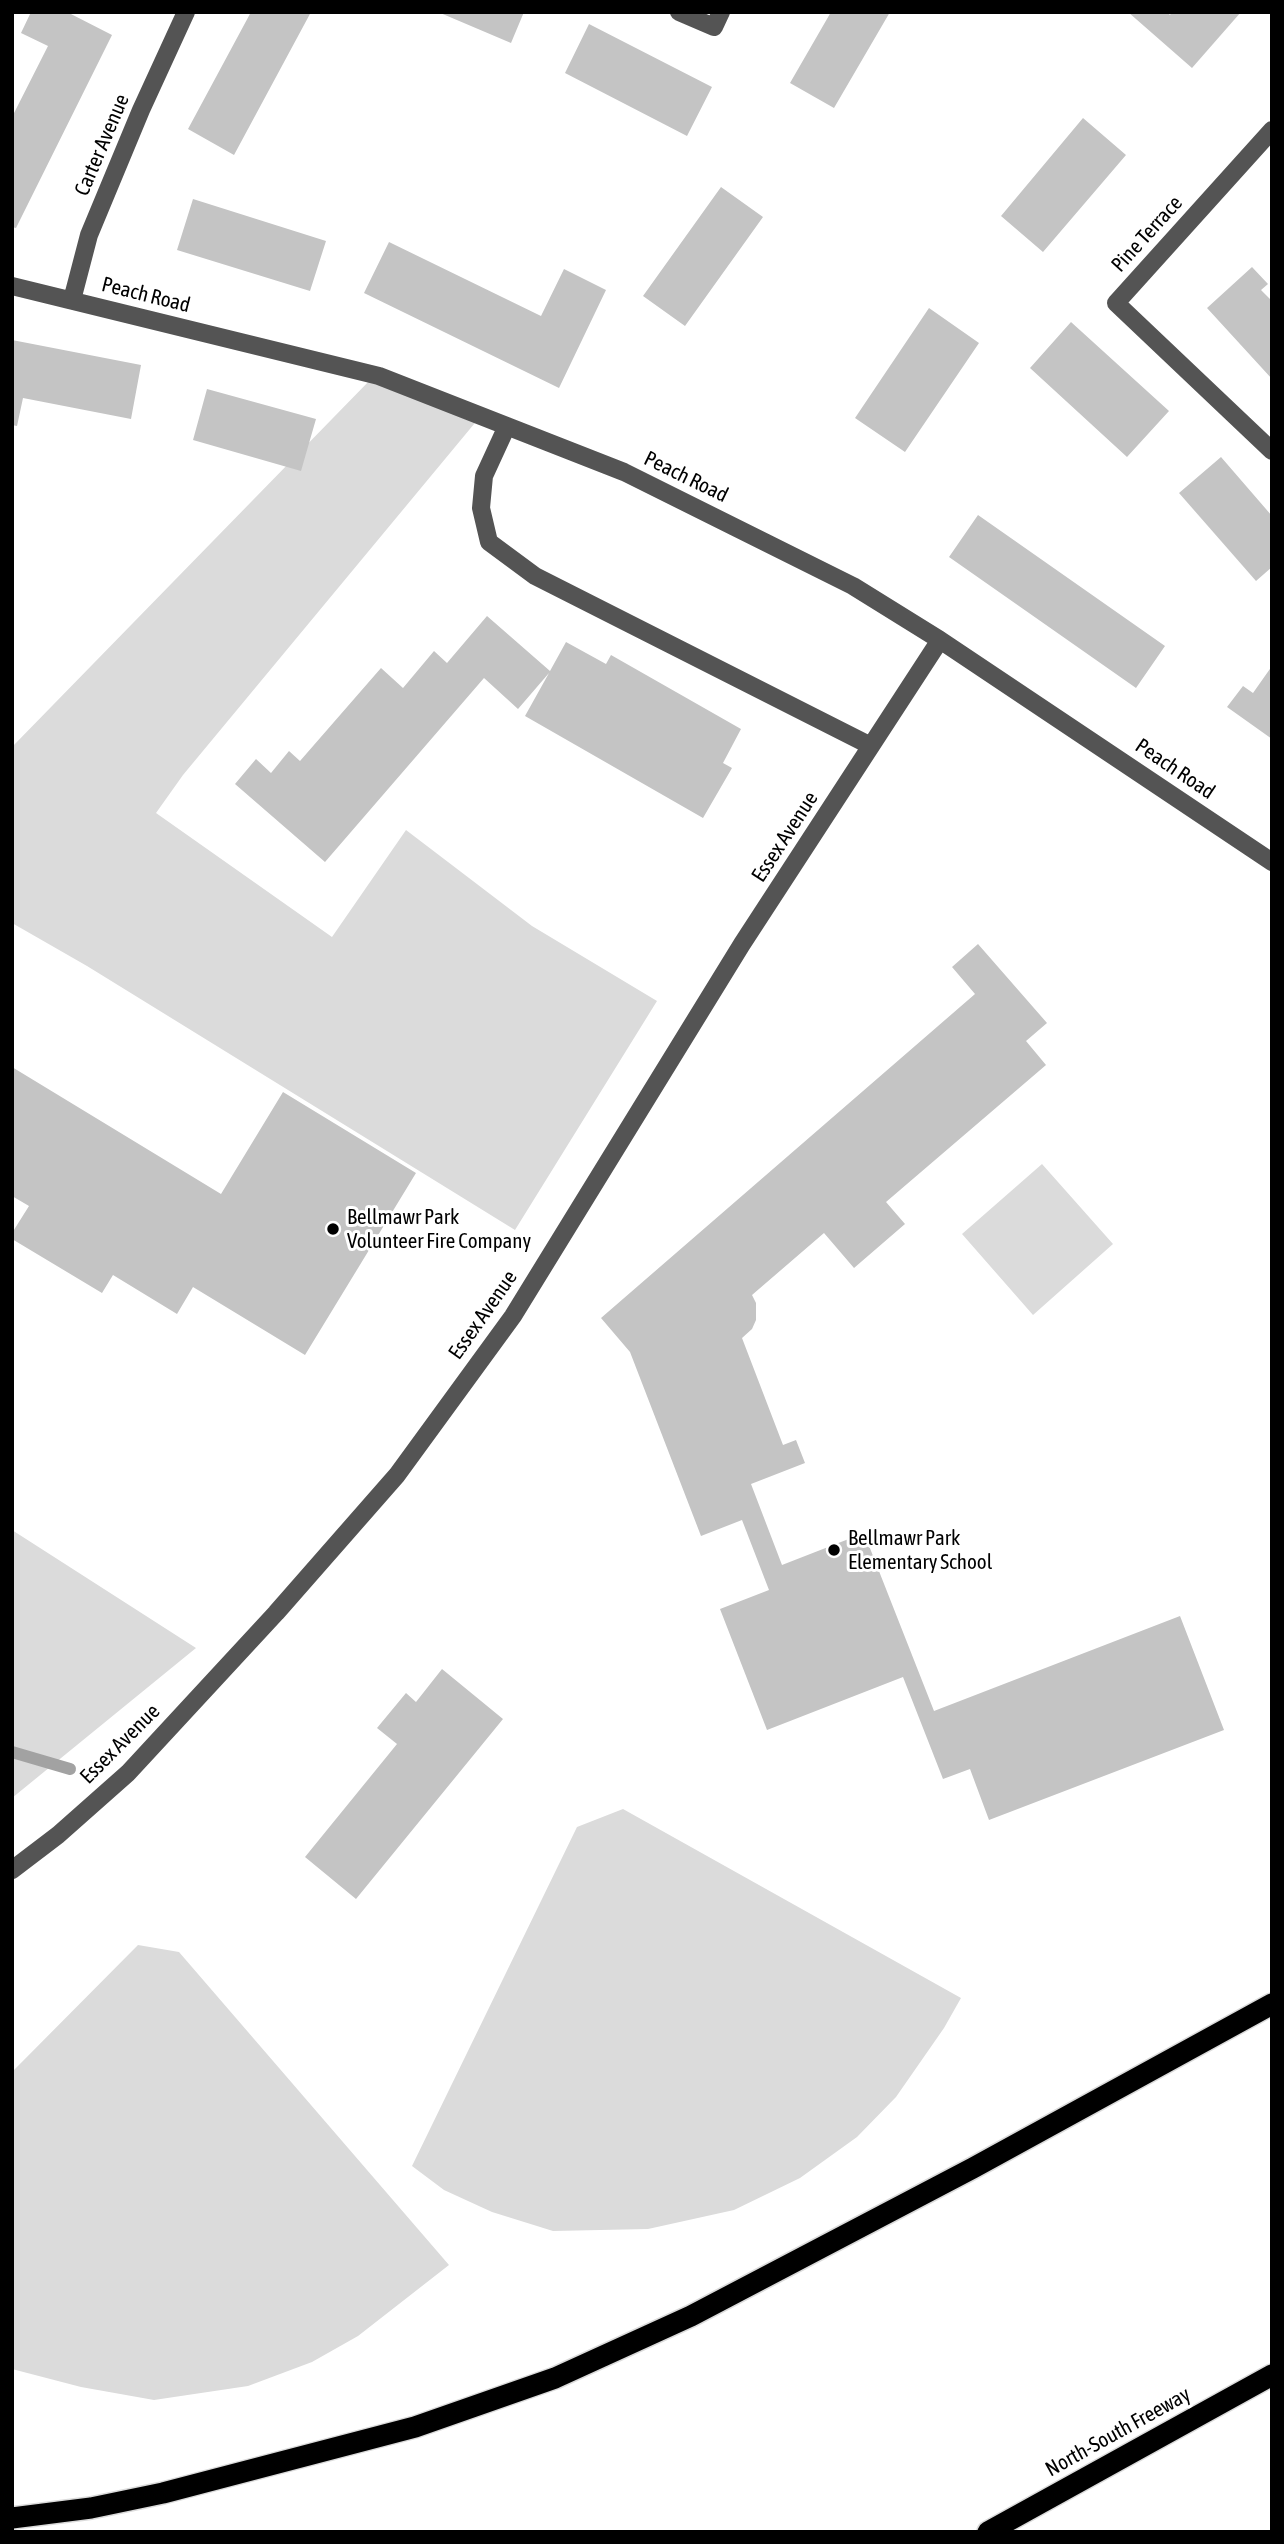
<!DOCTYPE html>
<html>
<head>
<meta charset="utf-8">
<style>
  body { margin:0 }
  #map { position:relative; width:1284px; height:2544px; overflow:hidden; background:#fff; font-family:"Asap Condensed",sans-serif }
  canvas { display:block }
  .frame { position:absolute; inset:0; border:14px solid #000; pointer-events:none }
</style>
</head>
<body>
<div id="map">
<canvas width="1284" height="2544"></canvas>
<div class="frame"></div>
</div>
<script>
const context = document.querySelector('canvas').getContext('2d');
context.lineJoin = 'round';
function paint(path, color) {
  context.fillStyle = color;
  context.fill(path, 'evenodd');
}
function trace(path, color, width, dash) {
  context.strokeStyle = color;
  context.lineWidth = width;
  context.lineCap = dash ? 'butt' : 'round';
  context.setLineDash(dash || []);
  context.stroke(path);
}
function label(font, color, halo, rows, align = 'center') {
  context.font = font + ' "Asap Condensed",sans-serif';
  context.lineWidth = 6;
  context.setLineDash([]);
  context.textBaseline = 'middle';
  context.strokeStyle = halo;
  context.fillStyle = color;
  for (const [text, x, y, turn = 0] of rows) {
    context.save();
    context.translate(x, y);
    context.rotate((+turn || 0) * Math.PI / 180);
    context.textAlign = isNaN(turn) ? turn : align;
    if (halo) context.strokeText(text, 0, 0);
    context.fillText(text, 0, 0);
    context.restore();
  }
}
const green = new Path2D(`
  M372,378L484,412L183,775L156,813L332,937L406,830L532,926L657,1001L515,1230L87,966L12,923V747Z
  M1042,1164L1113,1244L1033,1315L962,1234Z
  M12,1530L196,1648L12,1798Z
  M623,1809L961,1998L944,2028L896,2097L857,2137L800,2178L734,2210L648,2229L553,2231L492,2212L444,2190L412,2166L577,1827Z
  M138,1945L179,1952L449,2265L358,2336L312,2362L248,2386L154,2400L81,2387L12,2369V2072Z`);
const stream = new Path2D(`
  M12,1752L70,1769`);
const building = new Path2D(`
  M31,12H67L112,35L16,228L12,227V117L48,46L21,33Z
  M251,12H311L234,155L188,129Z
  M438,12H524L511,43Z
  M831,12H890L834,108L790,83Z
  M1128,12H1167L1170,15L1172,12H1241L1192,68Z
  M589,24L712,87L687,136L565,73Z
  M1083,118L1126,155L1043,252L1001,216Z
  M721,187L763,217L685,326L643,296Z
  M193,199L326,241L310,291L177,250Z
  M389,242L541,316L564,269L606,290L559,388L364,293Z
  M1252,267L1268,284L1261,290L1272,301V379L1207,308Z
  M929,308L979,343L905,452L855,418Z
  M1071,322L1169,411L1127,457L1030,368Z
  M12,340L141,365L131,419L23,398L17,426L12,425Z
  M207,389L316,419L301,471L193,440Z
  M1221,457L1272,516V567L1256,581L1179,493Z
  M978,515L1165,646L1136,688L949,557Z
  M487,616L550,671L566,642L606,664L611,655L741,729L723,763L732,768L703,818L525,716L549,673L518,709L484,678L325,862L235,784L256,759L271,773L289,751L300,761L381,668L403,688L434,651L447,663Z
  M1272,666V739L1227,707L1243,686L1253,693Z
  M978,944L1047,1023L1026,1041L1046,1065L886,1202L905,1224L854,1268L824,1233L752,1295L756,1303V1320L752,1329L742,1338L783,1445L796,1440L805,1463L751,1484L782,1565L864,1533L934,1711L1180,1616L1224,1730L989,1820L970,1769L943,1779L903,1677L767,1730L720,1609L769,1590L742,1520L701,1536L630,1352L601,1318L975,994L952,967Z
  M12,1067L221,1194L283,1092L416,1173L305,1355L193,1287L177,1314L113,1275L102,1293L12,1239V1233L29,1206L12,1196Z
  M442,1669L503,1719L356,1899L305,1857L397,1744L377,1728L406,1693L416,1702Z`);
const minor = new Path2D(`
  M679,12L714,27L721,12
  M1272,130L1116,303L1272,451
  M12,286L379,376L624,472L853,586L940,640L1272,862
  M72,300L89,235L141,110L186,12
  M507,426L484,476L481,508L489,542L535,576L871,746
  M12,1870L58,1835L128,1773L276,1613L397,1475L513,1316L742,944L940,640`);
const highway = new Path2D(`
  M12,2518L91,2508L163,2493L415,2427L555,2378L691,2316L973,2168L1272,2004
  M988,2532L1272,2375`);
const markers = [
  [333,1229,7,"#000"],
  [834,1550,7,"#000"]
];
const streetNames = [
  ["Carter Avenue",102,145,-67],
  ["Pine Terrace",1147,234,-48],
  ["Peach Road",146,295,14],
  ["Peach Road",686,477,26],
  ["Peach Road",1175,769,34],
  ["Essex Avenue",785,837,-57],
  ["Essex Avenue",483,1315,-55],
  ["Essex Avenue",120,1744,-45],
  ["North-South Freeway",1118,2432,-29]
];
const poiNames = [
  ["Bellmawr Park",347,1217],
  ["Volunteer Fire Company",347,1241],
  ["Bellmawr Park",848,1538],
  ["Elementary School",848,1562]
];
paint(green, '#dbdbdb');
trace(stream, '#a2a2a2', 12);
paint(building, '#c4c4c4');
trace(highway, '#dbdbdb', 24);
trace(minor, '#545454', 18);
trace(highway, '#000', 21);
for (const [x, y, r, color] of markers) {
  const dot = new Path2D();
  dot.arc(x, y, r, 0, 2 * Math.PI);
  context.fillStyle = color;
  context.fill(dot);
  trace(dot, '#fff', 2.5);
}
label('21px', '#000', '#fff', streetNames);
label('21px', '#000', '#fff', poiNames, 'left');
</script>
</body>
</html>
